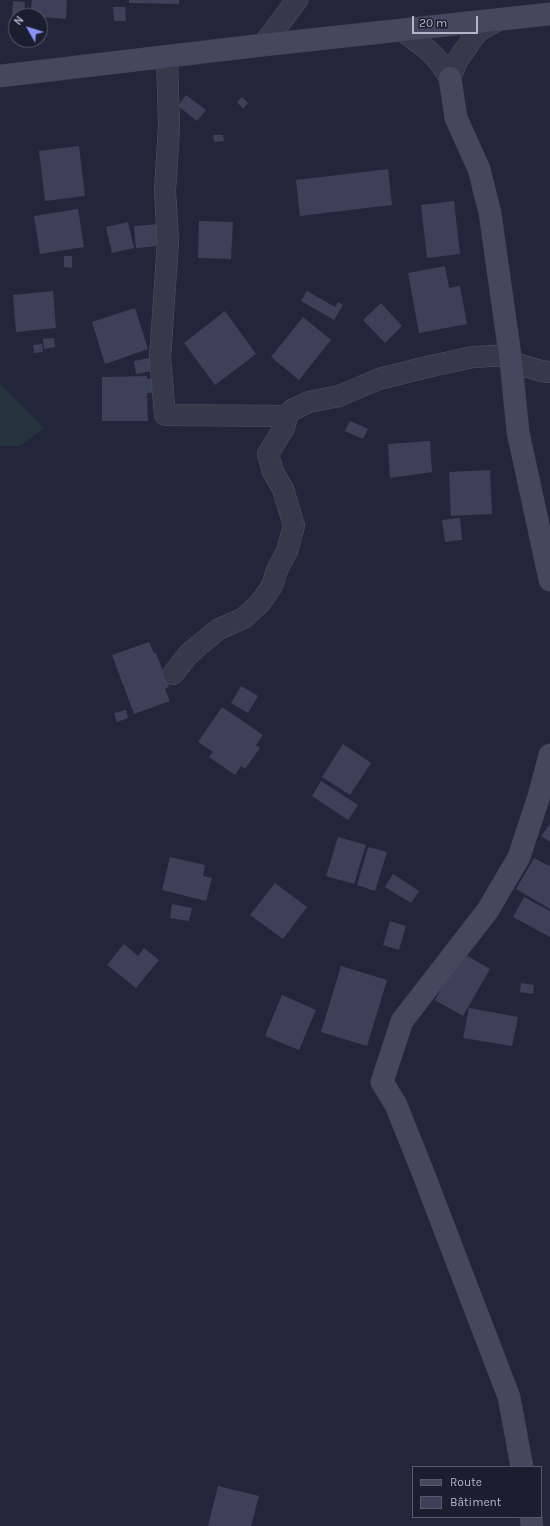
<!DOCTYPE html>
<html>
<head>
<meta charset="utf-8">
<style>
  body { margin:0 }
  #map { position:relative; width:550px; height:1526px; overflow:hidden; background:#23263b; font-family:Karla,sans-serif }
  canvas { display:block }
  .legend { position:absolute; left:412px; top:1466px; width:130px; height:52px; box-sizing:border-box; background:#1c1e30; border:1px solid #585a6c; margin:0; padding:5px 7px; list-style:none; font-size:12px; color:#b2b4c7 }
  .legend li { display:flex; align-items:center; gap:8px; height:20px }
  .legend b { width:20px; border:1px solid #585a6c }
  .north { position:absolute; left:8px; top:8px; width:40px; height:40px; box-sizing:border-box; background:#1c1e30; border:1px solid #585a6c; border-radius:50%; rotate:309deg; font-size:11px; font-weight:700; line-height:16px; text-align:center; color:#b2b4c7 }
  .north::after { content:''; display:block; margin:auto; width:14px; height:18px; background:#8993f5; clip-path:polygon(50% 0,100% 100%,50% 72%,0 100%) }
  .scale { position:absolute; left:412px; top:16px; width:66px; height:18px; box-sizing:border-box; border:2px solid #b2b4c7; border-top:0; padding-left:5px; font-size:12px; line-height:14px; white-space:nowrap; color:#b2b4c7; -webkit-text-stroke:3px #1c1e30; paint-order:stroke }
</style>
</head>
<body>
<div id="map">
<canvas width="550" height="1526"></canvas>
<ul class="legend">
<li><b style="height:5px;background:#45475e"></b>Route</li>
<li><b style="height:11px;background:#3c4059"></b>Bâtiment</li>
</ul>
<div class="north">N</div>
<div class="scale">20 m</div>
</div>
<script>
const context = document.querySelector('canvas').getContext('2d');
context.lineJoin = 'round';
function paint(path, color) {
  context.fillStyle = color;
  context.fill(path, 'evenodd');
}
function trace(path, color, width, dash) {
  context.strokeStyle = color;
  context.lineWidth = width;
  context.lineCap = dash ? 'butt' : 'round';
  context.setLineDash(dash || []);
  context.stroke(path);
}
const green = new Path2D(`
  M0,384L44,428L20,446H0Z`);
const building = new Path2D(`
  M32,0H67L66,19L30,16Z
  M129,0H179V4L129,3Z
  M13,1L25,2L24,16L12,17Z
  M113,7H125L126,21H114Z
  M186,95L206,110L197,121L178,106Z
  M242,97L248,103L243,109L237,102Z
  M213,135H223L224,141L214,142Z
  M79,146L85,196L45,201L39,151Z
  M388,169L392,205L300,216L296,180Z
  M454,201L460,254L427,258L421,205Z
  M78,209L84,247L40,254L34,216Z
  M199,221L233,222L231,259L198,258Z
  M128,222L134,248L112,253L106,227Z
  M158,224L160,246L136,248L134,226Z
  M64,256H72V268L64,267Z
  M445,266L449,288L460,286L467,324L419,333L408,273Z
  M53,291L56,328L16,332L13,295Z
  M307,291L335,307L338,302L343,305L334,320L301,301Z
  M381,303L402,326L385,343L363,320Z
  M135,308L148,349L105,364L92,322Z
  M225,311L256,354L215,385L184,343Z
  M303,317L331,340L299,380L271,357Z
  M54,338L55,347L44,349L43,339Z
  M42,344L43,352L34,353L33,345Z
  M155,357L158,370L136,374L134,361Z
  M147,376V379L161,378L162,392L147,393L148,421H102V377Z
  M350,421L368,429L363,439L345,431Z
  M430,441L432,472L390,478L388,444Z
  M490,470L492,514L451,516L449,472Z
  M460,518L462,540L445,542L442,520Z
  M149,642L154,653H156L169,687L165,689L170,701L134,714L112,655Z
  M241,686L258,696L248,713L231,703Z
  M222,707L263,735L256,745L260,748L245,769L241,766L235,775L209,757L213,752L198,742Z
  M126,710L128,718L117,722L114,713Z
  M343,744L371,763L350,795L322,777Z
  M321,781L358,805L348,820L312,796Z
  M550,824V842L541,836Z
  M338,837L366,845L354,884L326,876Z
  M368,847L387,852L375,891L357,885Z
  M170,857L205,865L203,876L212,878L206,901L162,890Z
  M534,858L549,866L550,864V909L516,889Z
  M393,874L419,891L411,903L385,887Z
  M275,883L307,907L283,939L250,915Z
  M524,897L550,911V937L513,917Z
  M172,904L192,908L189,921L170,918Z
  M390,921L406,926L399,950L383,945Z
  M124,944L138,956L144,948L159,960L136,988L107,965Z
  M462,953L490,969L463,1016L435,1000Z
  M341,966L387,980L367,1046L321,1032Z
  M521,983L534,985L533,994L520,992Z
  M282,995L316,1010L299,1050L265,1036Z
  M469,1008L518,1017L512,1046L463,1038Z
  M218,1486L259,1496L251,1526H208Z`);
const street = new Path2D(`
  M401,30C424,46 435,53 450,78
  M263,45L297,0
  M167,57L169,126L165,191L168,242L160,358L165,415L287,416
  M450,78L457,61L478,31L498,20
  M511,362L541,371L550,372
  M173,674L188,655L198,646L219,629L244,618L260,603L272,586L277,570L287,551L294,526L283,489L273,472L268,454L284,428L287,416L292,410L309,402L339,396L379,379L427,367L473,357L509,355`);
const secondary = new Path2D(`
  M0,76L263,45L550,14
  M450,78L456,118L479,169L490,213L511,362L518,432L550,580
  M522,1467L509,1397L422,1170L396,1105L382,1082L402,1021L488,910L519,857L539,796L550,755
  M531,1517L532,1526`);
paint(green, '#25333c');
paint(building, '#3c4059');
trace(street, '#4f5163', 22);
trace(secondary, '#404254', 23);
trace(street, '#37394b', 21);
trace(secondary, '#45475e', 22);
</script>
</body>
</html>
